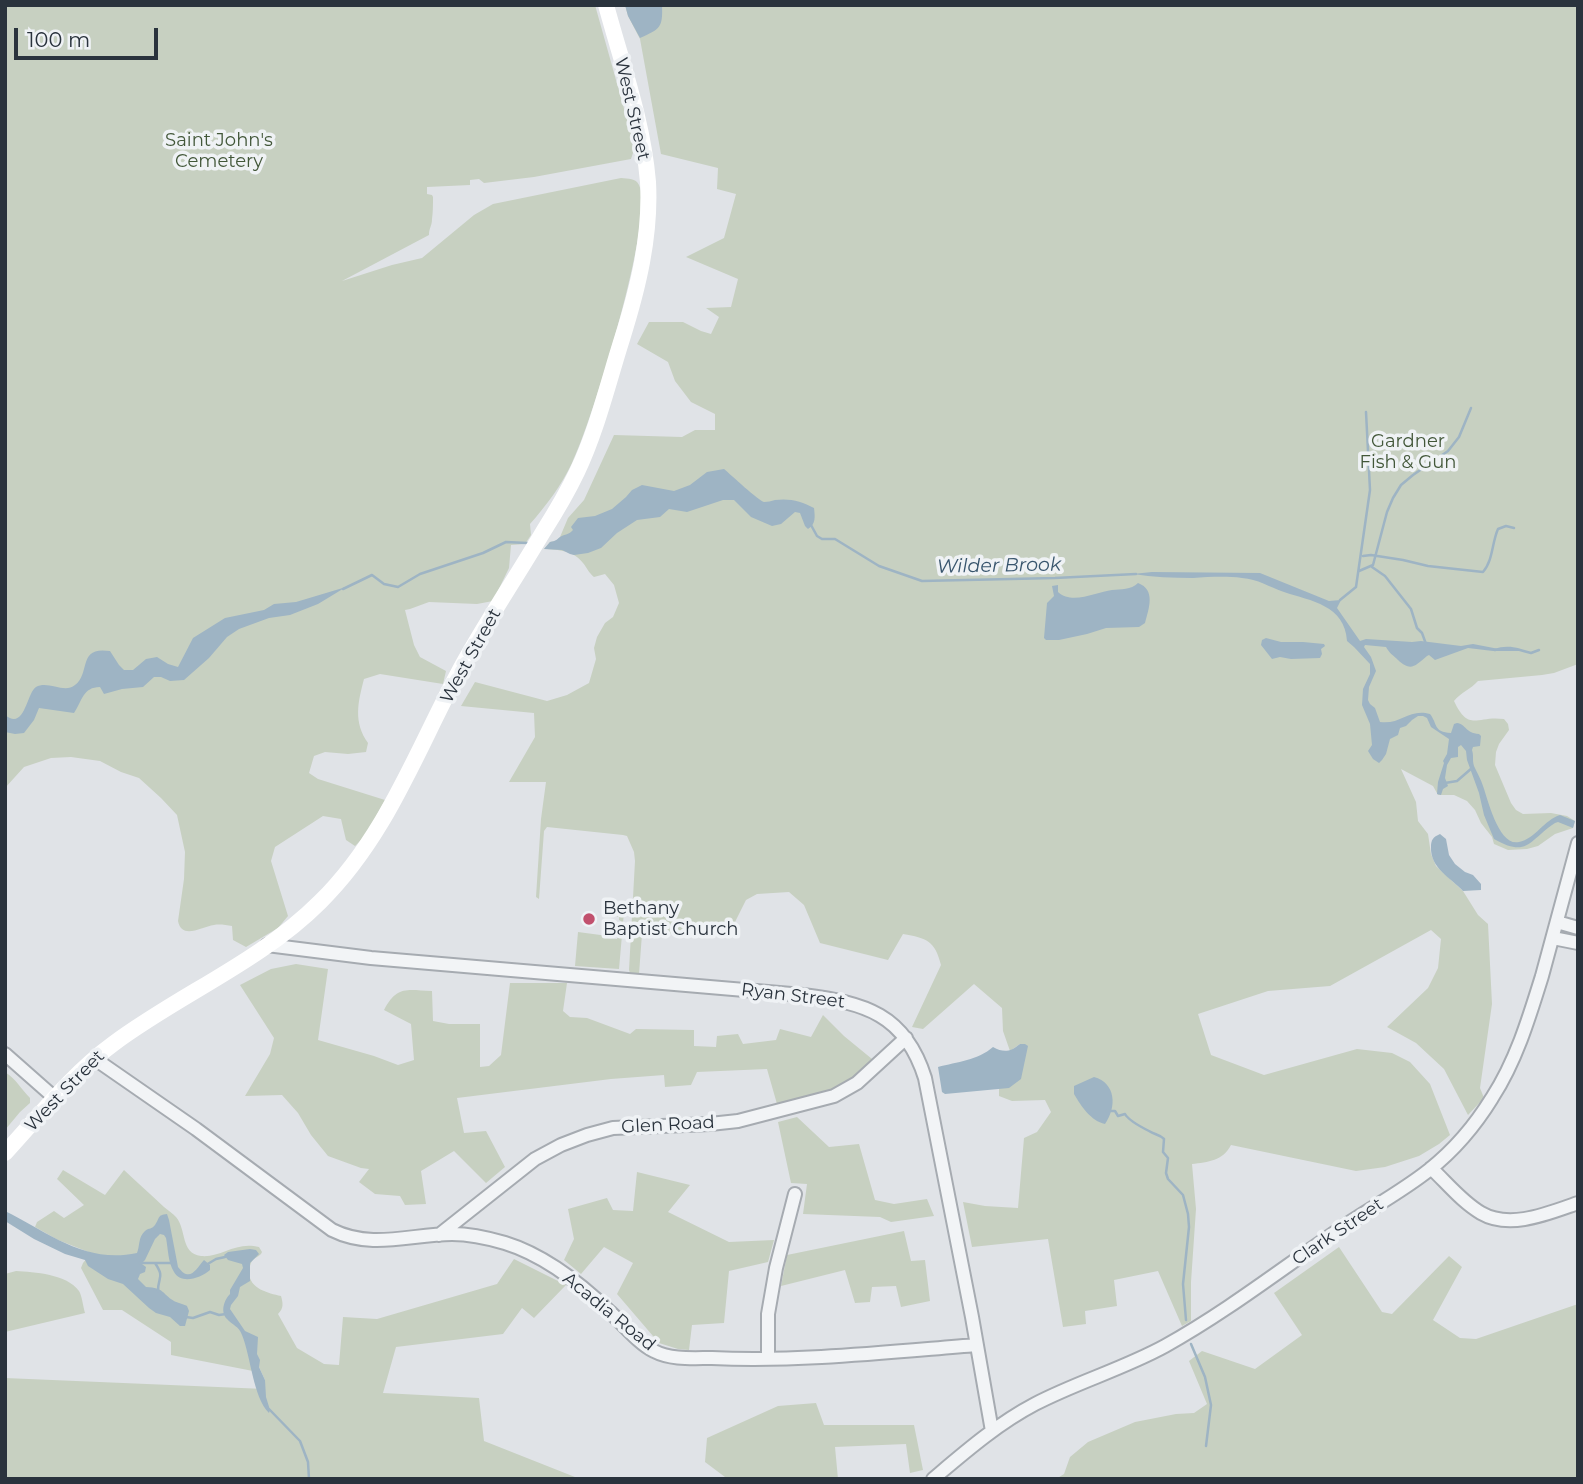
<!DOCTYPE html>
<html>
<head>
<meta charset="utf-8">
<style>
  body { margin:0 }
  #map { position:relative; width:1583px; height:1484px; overflow:hidden; background:#e0e3e7; font-family:Montserrat,sans-serif }
  canvas { display:block }
  .frame { position:absolute; inset:0; border:7px solid #2a333d; pointer-events:none }
  .scale { position:absolute; left:14px; top:28px; width:144px; height:32px; box-sizing:border-box; border:4px solid #2a333d; border-top:0; padding-left:9px; font-size:21px; line-height:24px; white-space:nowrap; color:#2a333d; -webkit-text-stroke:5px #eff2f5; paint-order:stroke }
</style>
</head>
<body>
<div id="map">
<canvas width="1583" height="1484"></canvas>
<div class="frame"></div>
<div class="scale">100 m</div>
</div>
<script>
const context = document.querySelector('canvas').getContext('2d');
context.lineJoin = 'round';
function paint(path, color) {
  context.fillStyle = color;
  context.fill(path, 'evenodd');
}
function trace(path, color, width, dash) {
  context.strokeStyle = color;
  context.lineWidth = width;
  context.lineCap = dash ? 'butt' : 'round';
  context.setLineDash(dash || []);
  context.stroke(path);
}
function label(font, color, halo, rows, align = 'center') {
  context.font = font + ' Montserrat,sans-serif';
  context.lineWidth = 7;
  context.setLineDash([]);
  context.textBaseline = 'middle';
  context.strokeStyle = halo;
  context.fillStyle = color;
  for (const [text, x, y, turn = 0] of rows) {
    context.save();
    context.translate(x, y);
    context.rotate((+turn || 0) * Math.PI / 180);
    context.textAlign = isNaN(turn) ? turn : align;
    if (halo) context.strokeText(text, 0, 0);
    context.fillText(text, 0, 0);
    context.restore();
  }
}
const green = new Path2D(`
  M5,5H595L632,137L633,153L631,159L534,177L484,183L479,179L470,180V185L427,187V194L432,195L433,197C433,204 433,212 432,219C432,226 429,228 429,235L342,281L392,265L422,258L474,215L493,204L621,178C628,179 636,178 639,185C656,216 591,426 572,463C561,486 546,506 530,524L531,535L525,544L511,545L509,568L493,601L477,604L429,602L410,609L405,610L414,645L420,657L446,671L443,684L380,674L364,679C358,702 353,722 368,743L366,752L348,754L325,752L314,756L309,773L318,779L385,800L366,835L355,846L346,840L341,819L323,816L275,847L271,861L288,916L278,928L246,947L233,940L232,926C226,925 219,924 214,925C201,927 182,940 178,921L184,879L185,852L177,815L161,798L139,778L121,772L100,761L71,757L51,758L24,767L5,788Z
  M625,5H1578V664L1554,673L1542,675L1478,681C1471,689 1460,693 1454,701C1469,733 1477,715 1504,719L1508,724L1509,730L1499,744L1496,752L1495,765L1511,803L1516,810L1523,814L1551,813L1567,816L1575,821L1573,828L1555,834L1538,846L1527,849L1508,850L1494,844L1492,837L1481,823L1475,810L1467,801L1454,795H1438L1433,786L1401,769L1416,802L1418,821L1428,834L1431,854L1436,866L1463,891L1478,915L1488,924L1492,1004L1480,1088L1484,1098L1468,1115L1444,1069L1416,1043L1387,1027L1428,988L1438,968L1441,939L1431,930L1330,986L1268,991L1198,1014L1211,1055L1264,1075L1357,1049L1392,1053L1410,1062L1430,1084L1450,1135L1439,1144L1419,1156L1385,1167L1356,1171L1231,1145C1223,1161 1208,1162 1192,1164L1196,1209L1191,1282V1321L1182,1326L1158,1271L1114,1280L1117,1306L1085,1311L1086,1324L1063,1327L1048,1239L972,1247L963,1202L985,1206L1018,1208L1024,1138L1037,1132L1051,1112L1045,1100L1012,1101L999,1096V1088H1009L1020,1044L1010,1051L1003,1031L1002,1008L974,984L923,1029L912,1027L941,965C935,941 927,938 903,934L888,960L820,943L804,905L789,892L757,894L746,900L730,932L642,934L639,974L630,973L629,970L635,861L634,852L627,836L623,835L547,827L544,831L539,899L536,897L541,819L546,782H509L535,737L534,713L461,706L475,682L547,701L567,695L589,683L596,659L594,648L597,637L605,623L613,617L619,603L614,585L605,574L594,577C589,573 587,568 583,563C573,550 559,550 544,549L550,542L557,541L560,537L568,518L584,500L614,435L682,437L695,430H715V414L691,402L675,381L668,362L637,344L649,322H683L701,331L711,334L719,317L706,308L731,307L738,279L686,257L724,238L736,194L717,189L718,168L661,154L640,39L628,16Z
  M618,912H624L619,969L575,966L578,932L608,936V938L617,939L618,935H620L621,921L619,920V917H617Z
  M296,964L328,969L318,1040L374,1056L398,1065L414,1060L411,1024L384,1010C397,985 407,990 432,991L433,1021L449,1024H480V1067L489,1066L501,1055L510,983H567L563,1011L570,1017L587,1018L630,1034L636,1029L694,1030V1046L716,1047L717,1036L738,1034L743,1044L776,1040L780,1029L811,1037L823,1015L844,1036L872,1059L853,1079L832,1089L777,1104L767,1069L697,1072L691,1085L665,1087L664,1075L611,1079L457,1098L464,1133L486,1131L505,1167L486,1183L454,1151L421,1171L426,1204L405,1205L400,1196L375,1194L359,1182L369,1169L361,1168L328,1156L311,1135L298,1113L282,1095L245,1096L270,1054L274,1038L240,985L271,969Z
  M5,1072C17,1080 20,1088 30,1098V1103L20,1112L5,1130Z
  M797,1117L829,1147L859,1144L875,1200L894,1204L927,1199L934,1216L891,1222L880,1217L803,1214L807,1184L791,1183L778,1122Z
  M63,1170L105,1195L124,1170C137,1182 151,1195 164,1207C168,1210 173,1214 176,1217C187,1230 180,1253 201,1256C221,1258 235,1241 259,1247L262,1252L261,1254C258,1257 254,1258 252,1261C250,1264 249,1270 249,1273C250,1289 268,1293 281,1296C283,1303 284,1308 278,1314L297,1348L324,1364L339,1365L343,1317L377,1319L497,1284L514,1259L566,1285L534,1318L522,1308L503,1334L396,1347L383,1393L479,1398L484,1441L580,1479H5V1378L265,1389V1380L259,1367L252,1365L253,1371L171,1355V1342L122,1310H103L81,1268L83,1263L91,1253L58,1240L35,1227L37,1222L54,1211L64,1218L84,1205L57,1179Z
  M637,1172L690,1185L668,1212L729,1242L774,1240L768,1262L729,1271L724,1323L692,1325L689,1350L678,1349L659,1343L617,1294L633,1263L604,1247L581,1274L564,1260L574,1239L568,1209L607,1198L613,1210L633,1211Z
  M904,1231L911,1261L925,1260L930,1301L901,1307L896,1286L872,1287L870,1302L855,1303L845,1270L781,1286L787,1255Z
  M1339,1247L1382,1312L1392,1314L1449,1256L1462,1267L1433,1320L1460,1338L1476,1339L1578,1304V1479H1056L1064,1474L1070,1457L1088,1442L1135,1422L1176,1414L1194,1413L1207,1404L1189,1361L1202,1351L1255,1369L1302,1335L1274,1293Z
  M16,1271C34,1272 67,1274 79,1291C82,1296 83,1306 85,1313L5,1332V1274Z
  M816,1403L824,1425H914L923,1470L910,1473L906,1444L835,1447L838,1479H641L725,1477L705,1462L707,1438L778,1406Z`);
const water = new Path2D(`
  M625,5H662C663,28 660,29 640,38L628,16Z
  M724,469C731,475 759,501 764,502C768,502 771,501 775,500C789,498 802,501 814,508C815,517 816,524 808,529L805,526L800,513L795,512L781,524L772,526L751,517L734,500H723L687,512L669,509L660,517L637,520L617,533L601,548L588,553L574,555L570,554L562,550L544,549L550,542C556,541 556,540 560,537C565,534 569,535 573,530L571,527L578,518L595,516L612,509L626,497L632,490L642,485L674,491L690,485L707,472Z
  M1152,572L1260,573L1329,601L1341,600L1337,608L1360,641L1366,639L1412,642L1421,641L1461,646L1473,644L1499,649L1505,647L1520,649L1522,651H1493L1468,648L1435,660L1429,655L1427,656C1415,666 1411,672 1398,660C1393,655 1389,653 1386,647L1365,645L1364,647L1371,657L1376,671L1369,687L1368,700L1370,704L1375,708L1380,722C1401,725 1409,708 1430,714C1438,724 1433,732 1451,733L1454,724L1457,723C1466,724 1465,733 1479,734L1481,736L1480,746L1473,747L1472,750C1474,756 1472,760 1474,766C1477,773 1481,779 1483,786C1488,800 1499,847 1519,842C1535,839 1544,820 1560,815L1575,821L1573,828L1558,822L1555,823C1528,841 1528,858 1494,839L1484,815L1479,793L1467,760L1466,751L1461,745L1458,747V757L1451,758L1447,765L1445,778L1448,786L1443,789L1441,795L1437,794L1438,782L1444,763L1443,761L1447,754L1449,739L1431,727L1427,718L1423,716H1418L1412,720L1406,726L1400,728L1398,735L1390,739L1386,754L1382,760L1379,763L1373,759L1368,751L1372,745L1370,724L1362,705L1363,689L1370,674V664L1354,647L1347,641C1345,605 1311,601 1284,592C1269,587 1258,579 1242,578C1226,576 1209,577 1193,578C1173,578 1153,577 1133,574Z
  M1138,583C1156,590 1149,608 1145,623L1139,627L1106,628L1087,634L1059,640H1046L1044,638L1047,603L1054,596L1052,586L1058,585V592C1072,605 1097,592 1112,590C1121,589 1131,590 1138,583Z
  M346,587L318,604L290,615L269,618L239,629L227,637L209,658L184,680L170,681L161,677H154L143,687L122,689L104,694L100,687C83,687 82,701 74,713L39,708L34,720L24,733L15,734L5,732V715C25,731 26,694 36,687C48,680 64,694 75,685C91,673 77,646 110,651L119,665L124,670H133L146,659L157,657L168,664L178,667L193,638L225,618L264,610L274,604L296,602Z
  M1266,638L1281,642H1303L1324,644L1325,646L1321,649L1322,654L1320,658L1291,659L1280,657L1272,659L1261,645L1262,640Z
  M1440,834L1446,839L1449,855L1455,864L1465,872L1473,875L1481,884V890L1463,891C1451,878 1430,868 1431,847C1431,840 1433,837 1440,834Z
  M1020,1044H1025L1028,1046L1021,1079L1009,1088L945,1094L942,1092L938,1067C957,1062 978,1060 993,1047C1004,1053 1010,1052 1020,1044Z
  M1094,1077C1116,1083 1117,1107 1105,1124C1091,1121 1081,1106 1074,1094V1086Z
  M5,1211C49,1233 85,1264 137,1253C140,1246 138,1237 145,1231C150,1227 151,1230 155,1225C160,1218 157,1215 167,1214L169,1220L178,1267C190,1283 196,1269 204,1260L210,1265V1270C201,1278 181,1285 174,1272C168,1263 168,1248 166,1238L164,1235L160,1234L155,1239L145,1260L143,1262L142,1264L146,1267L145,1272L140,1274L138,1279L146,1287C165,1288 161,1293 174,1301C175,1302 186,1305 187,1306L189,1311L185,1326H180L170,1317L156,1313L149,1308L123,1284L108,1279L88,1266L85,1260L65,1254L34,1239L5,1221Z
  M250,1249L256,1250L259,1254L250,1263V1281L240,1287L238,1296L231,1305L230,1309L245,1331L258,1337L257,1354L260,1360L259,1367L265,1380L266,1397L270,1410L269,1413C253,1397 251,1357 242,1335C239,1326 232,1325 227,1319C220,1312 224,1300 230,1294V1290L243,1268L242,1264L228,1260L224,1255L228,1252Z`);
const stream = new Path2D(`
  M811,525L817,536L822,539H835L879,566L922,581L1055,578L1136,574
  M1363,556L1371,555L1403,560L1428,566L1483,572C1493,561 1492,542 1498,529L1506,526L1514,528
  M1372,567L1385,576L1411,609L1417,628L1422,633L1426,644
  M1359,571L1373,565L1387,512L1393,498L1401,485L1413,475L1448,451L1459,437L1471,408
  M343,589L372,575L384,584L398,587L420,574L483,553L506,542L527,543
  M1340,600L1356,587L1370,490L1366,412
  M1495,650C1509,645 1519,650 1531,653L1539,650
  M1445,783L1457,781L1472,768
  M1107,1111H1115L1118,1116L1125,1114C1129,1121 1141,1127 1149,1131C1155,1135 1159,1134 1164,1139L1163,1152L1168,1158L1166,1173L1168,1179L1183,1195L1188,1214L1189,1227L1183,1284L1186,1320
  M140,1263H171
  M155,1263C165,1278 158,1276 158,1291
  M206,1265L216,1259L225,1257
  M186,1317L193,1318L210,1312L219,1315L226,1314
  M1191,1344L1205,1377L1211,1405L1206,1446
  M269,1409L300,1441L308,1462L309,1479`);
const street = new Path2D(`
  M1557,922L1578,928
  M1553,938L1578,943
  M267,945L371,958L803,995C865,1003 905,1014 925,1078L972,1317L992,1431
  M5,1054L56,1099
  M95,1059L196,1129L332,1230C372,1250 411,1234 452,1234C470,1234 488,1238 505,1243C544,1255 581,1284 610,1312C623,1324 639,1344 654,1351C671,1360 693,1358 712,1358C800,1362 889,1352 977,1345
  M1431,1168C1447,1183 1462,1202 1481,1213C1510,1230 1549,1213 1578,1203
  M439,1235L535,1159L561,1145L587,1135L613,1128L710,1124L738,1121L834,1096L857,1083L906,1038
  M768,1359V1314L776,1268L795,1194
  M933,1479C965,1452 997,1424 1035,1404C1077,1382 1123,1369 1165,1346C1226,1312 1280,1270 1337,1231C1367,1210 1400,1193 1429,1170C1453,1151 1476,1124 1492,1098C1516,1061 1529,1018 1542,976C1554,932 1566,888 1578,843`);
const secondary = new Path2D(`
  M5,1153C39,1116 72,1074 113,1044C180,994 260,962 320,902C388,835 418,746 463,664C488,619 517,576 543,532C555,513 567,493 577,472C597,430 608,383 622,339C638,288 651,236 648,182C643,121 622,64 606,5`);
const markers = [
  [589,919,7,"#c1506d"]
];
const streetNames = [
  ["West Street",632,109,77],
  ["West Street",471,656,-61],
  ["Ryan Street",793,996,7],
  ["West Street",65,1091,-46],
  ["Glen Road",668,1125,-3],
  ["Clark Street",1338,1232,-34],
  ["Acadia Road",609,1312,39]
];
const parkNames = [
  ["Saint John's",219,141],
  ["Cemetery",219,162],
  ["Gardner",1408,442],
  ["Fish & Gun",1408,463]
];
const poiNames = [
  ["Bethany",603,909],
  ["Baptist Church",603,930]
];
const waterNames = [
  ["Wilder Brook",999,566,-1]
];
paint(green, '#c7d0c1');
paint(water, '#9eb4c4');
trace(stream, '#9eb4c4', 2.5);
trace(street, '#a6abb1', 16);
trace(street, '#f2f4f6', 12);
trace(secondary, '#fff', 16);
for (const [x, y, r, color] of markers) {
  const dot = new Path2D();
  dot.arc(x, y, r, 0, 2 * Math.PI);
  context.fillStyle = color;
  context.fill(dot);
  trace(dot, '#eff2f5', 2.5);
}
label('18px', '#2a333d', '#eff2f5', streetNames);
label('18px', '#425739', '#eff2f5', parkNames);
label('18px', '#2a333d', '#eff2f5', poiNames, 'left');
label('italic 19px', '#38556d', '#eff2f5', waterNames);
</script>
</body>
</html>
